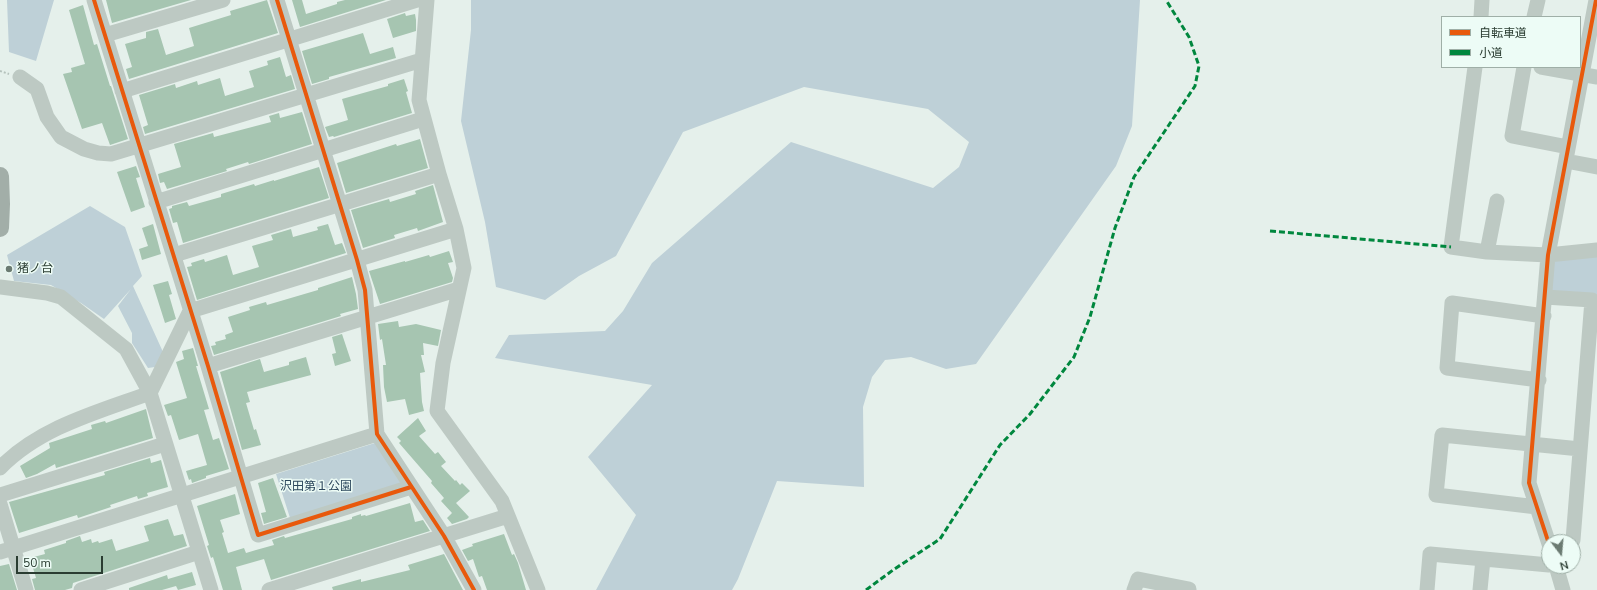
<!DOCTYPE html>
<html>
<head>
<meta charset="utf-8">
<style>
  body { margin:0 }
  #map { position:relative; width:1597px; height:590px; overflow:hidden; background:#e5f0eb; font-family:"Nunito Sans","Noto Sans JP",sans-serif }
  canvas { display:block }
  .legend { position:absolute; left:1441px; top:16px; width:140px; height:52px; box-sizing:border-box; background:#edfcf6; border:1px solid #9fafa7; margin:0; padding:5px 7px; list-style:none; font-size:12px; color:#2a3c31 }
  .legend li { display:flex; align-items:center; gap:8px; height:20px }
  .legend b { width:20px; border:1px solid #9fafa7 }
  .north { position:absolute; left:1541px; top:534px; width:40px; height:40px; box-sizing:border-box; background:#edfcf6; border:1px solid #9fafa7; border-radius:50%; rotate:164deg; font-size:11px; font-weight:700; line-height:16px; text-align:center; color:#2a3c31 }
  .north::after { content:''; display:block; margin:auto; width:14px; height:18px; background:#6b7b72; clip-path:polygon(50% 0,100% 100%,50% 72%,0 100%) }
  .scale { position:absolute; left:16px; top:556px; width:87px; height:18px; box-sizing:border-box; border:2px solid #2a3c31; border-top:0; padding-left:5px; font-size:12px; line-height:14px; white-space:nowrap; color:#2a3c31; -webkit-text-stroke:3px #edfcf6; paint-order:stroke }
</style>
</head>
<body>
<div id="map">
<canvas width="1597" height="590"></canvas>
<ul class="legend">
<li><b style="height:5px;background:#e8590c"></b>自転車道</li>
<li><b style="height:5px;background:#00873e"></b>小道</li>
</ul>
<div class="north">N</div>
<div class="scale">50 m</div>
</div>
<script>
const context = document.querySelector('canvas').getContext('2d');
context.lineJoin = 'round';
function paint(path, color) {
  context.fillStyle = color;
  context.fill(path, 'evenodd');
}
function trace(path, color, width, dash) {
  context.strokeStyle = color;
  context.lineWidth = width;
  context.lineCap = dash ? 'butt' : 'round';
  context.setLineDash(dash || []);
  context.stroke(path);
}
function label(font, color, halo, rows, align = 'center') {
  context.font = font + ' "Nunito Sans","Noto Sans JP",sans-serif';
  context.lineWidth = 3;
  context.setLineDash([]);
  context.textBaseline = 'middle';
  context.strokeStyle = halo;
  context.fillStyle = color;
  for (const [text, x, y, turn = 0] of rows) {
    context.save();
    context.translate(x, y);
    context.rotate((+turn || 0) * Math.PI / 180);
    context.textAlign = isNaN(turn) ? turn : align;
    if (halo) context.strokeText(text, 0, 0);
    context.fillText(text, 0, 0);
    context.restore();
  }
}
const green = new Path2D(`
  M7,0H54L36,61L9,52Z
  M471,0H1140L1132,126L1116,166L976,364L946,369L911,357L885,360L872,377L863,407L864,487L777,481L738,579L732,590H596L636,515L588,457L652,385L495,358L509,335L605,331L623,311L652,263L791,142L933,188L959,167L969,142L928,109L804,87L683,132L616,256L579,276L545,300L496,287L485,222L461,121L471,30Z
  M90,206L125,227L142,276L133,286L163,352L155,367L148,368L132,343V333L118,306L131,289L104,319L81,303L51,285L14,281L7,255Z
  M1597,255V298L1549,294L1551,258Z
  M375,443L402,484L291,521L276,474Z`);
const building = new Path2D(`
  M106,0H191L112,23Z
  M267,0L278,33L129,79L126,69L132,67L125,44L146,38V32L158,29L166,55L194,46L189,28L231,15L230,11Z
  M292,0H302L306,14L337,4V2L345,0H386L300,27Z
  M83,5L94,45L97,44L110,86H111L128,139L110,145L102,123L82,129L63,74L72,72L71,68L85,64L69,10Z
  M405,13L406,16L415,14L416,20V31L393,38L387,19Z
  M363,33L370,54L393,47L396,58L329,77V79L312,84L302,51Z
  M280,57L286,77L291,75L295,89L145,134L143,127L148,125L139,95L175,84L176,88L197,81L198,85L220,78L225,96L254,87L249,71L268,65L267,61Z
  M404,79L408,91L406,92L412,113L334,137L333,136L329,137L325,127L348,120L342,99L388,86V84Z
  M302,112L312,144L249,164L248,162L226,169L227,171L167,189L164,182L160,183L158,174L181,167L174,144L213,133L214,137L271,122L269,116L279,113L280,118Z
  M420,139L428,168L346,193L337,163L396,144L397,146Z
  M136,166L140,177L136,178L145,207L131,212L117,172Z
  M319,167L329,198L183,243L177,222L173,223L169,209L172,208V206L187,202L189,206L221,197V194L254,184L255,186L274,180V181Z
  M433,185L443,222L418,231L417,228L394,235L395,238L363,248L351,210L389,199L390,202L416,194L415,191Z
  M153,224L161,254L142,260L139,249L148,246L142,228Z
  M328,224L335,245L342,243L346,253L197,300L187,267L192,266L191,263L204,259L205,262L227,255L233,275L259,267L252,246L273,240L271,235L291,229L293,237L318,230L317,227Z
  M449,251L453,262L448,263L453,278L452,282L380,304L369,271L405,261V262L429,255L430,257Z
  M352,277L356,294L358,309L340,314L341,316L214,355L211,346L216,345L215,342L226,339L225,335L233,332L228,317L250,310L249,307L266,302L267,305L318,290V288Z
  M168,281L172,294L169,295L176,319L165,323L153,285Z
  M398,321L399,327L416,324L441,330L438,346L423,343L424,355H421L425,372L420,373L422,402L424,411L409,415L405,399L387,402L384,387L383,365H386L382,339L380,340L378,324Z
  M342,334L351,361L335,366L332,354L336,353L332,337Z
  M193,348L198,366H196L209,409L204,410L213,440L219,438L229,469L206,476V478L192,483L191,479L189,480L186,471L207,465L198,434L179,440L171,415L168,416L164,405L187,398L176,362L184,359L182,351Z
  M306,357L311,375L247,392L250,402L246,403L254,430L256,429L261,445L242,450L220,372L260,359L264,372L289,365V362Z
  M146,409L153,438L56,468L55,464L37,474L26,478L20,466L50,448L49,443L92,429L91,425L105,421L106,423Z
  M418,418L426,431L419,436L435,454L438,452L446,462L441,466L455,481L456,480L460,485L462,483L470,491L456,503L469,517L467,519L452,524L447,518L452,513L441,501L444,498L431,483L432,481L399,443L401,441L397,437Z
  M150,458L151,463L161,460L168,487L147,493L148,496L138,499L137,496L110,505L111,507L78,518L77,515L19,533L9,502L105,475L104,472Z
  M273,478L287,517L264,524L261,513L266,512L258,483Z
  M235,494L240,514L220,520L224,532L222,533L228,553L244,548L246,553L256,550L274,545L272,540L284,536L285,538L352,519V517L361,514V516L365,515L366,516L410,503L415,522L423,520L430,531L271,580L264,559L236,567L242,590H223L213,557L211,558L207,546L209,545L197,506Z
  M168,519L174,536L183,534L187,546L73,583L72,588L65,590H35L32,579L36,578L30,558L45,554L44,550L66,543V541L80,536L82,542L91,539L92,543L98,541L99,543L112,539L116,551L149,541L144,526Z
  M504,534L512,555L514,554L518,563L526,590H487L482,576L479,577L473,559L468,561L462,550L473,546L472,544Z
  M444,554L463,590H333L332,587L361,579V582L410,570L408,565Z
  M9,564L17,590H0V566Z
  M192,572L196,585L178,590L176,586L162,590H129V588L167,575L168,579Z`);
const path = new Path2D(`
  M0,71L9,74`);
const minor = new Path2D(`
  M94,0L208,366L258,535L411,487
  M277,0L357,260L365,290L377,434L444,536L474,590
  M427,0L419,100L439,174L456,229L464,268L443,363L437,411L502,501L538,590
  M1481,17L1482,0
  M1534,17L1538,0
  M105,35L223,0
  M1475,67L1451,247L1487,252L1548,255L1597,250
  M1524,67L1512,136L1568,147
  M1541,67L1597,77
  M20,77L37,89L47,117L61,137L84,149L98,153L111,154L422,60
  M122,91L417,0
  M1566,161L1597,167
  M156,202L423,119
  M1487,252L1497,201
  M174,255L439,174
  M0,287L47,293L61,297L126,349L150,393L211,590
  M1545,297L1592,300L1573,540L1572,542
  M208,366L459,289
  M1539,380L1447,368L1452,303L1544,316
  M0,468C40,427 98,412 150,393L190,311L456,229
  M0,495L165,444
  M0,504L26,590
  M1537,507L1436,495L1442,435L1580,449
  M1549,544L1529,483L1548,255L1596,0
  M0,552L377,434
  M1556,566L1563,590
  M81,590L199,552
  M269,590L508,516
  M1134,590L1138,579L1189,589V590
  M1427,590L1430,554L1549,565
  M1480,590L1483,559`);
const major = new Path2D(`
  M0,176L1,204L0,228`);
const quiet = new Path2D(`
  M1270,231L1451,247
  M866,590L893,570L940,539L1000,445L1030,414L1074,357L1090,317L1115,228L1134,177L1195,86L1199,66L1189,37L1166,0`);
const cycleway = new Path2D(`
  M94,0L208,366L258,535L411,487
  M277,0L357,260L365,290L377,434L444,536L474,590
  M1549,544L1529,483L1548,255L1596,0`);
const markers = [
  [9,269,4,"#6b7b72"]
];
const poiNames = [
  ["猪ノ台",17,269]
];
const parkNames = [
  ["沢田第１公園",316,487]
];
paint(green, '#bed0d7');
paint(building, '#a6c5b1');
trace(path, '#b5c2bc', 2, [2, 2]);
trace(minor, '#bdc9c3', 15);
trace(major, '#a2aea8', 18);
trace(quiet, '#00873e', 3, [6, 3]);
trace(cycleway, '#e8590c', 4);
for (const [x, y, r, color] of markers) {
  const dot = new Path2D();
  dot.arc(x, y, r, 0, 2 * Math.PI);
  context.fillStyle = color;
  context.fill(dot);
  trace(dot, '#edfcf6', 1.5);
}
label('12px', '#2a3c31', '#edfcf6', poiNames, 'left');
label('12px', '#2c475c', '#edfcf6', parkNames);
</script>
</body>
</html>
